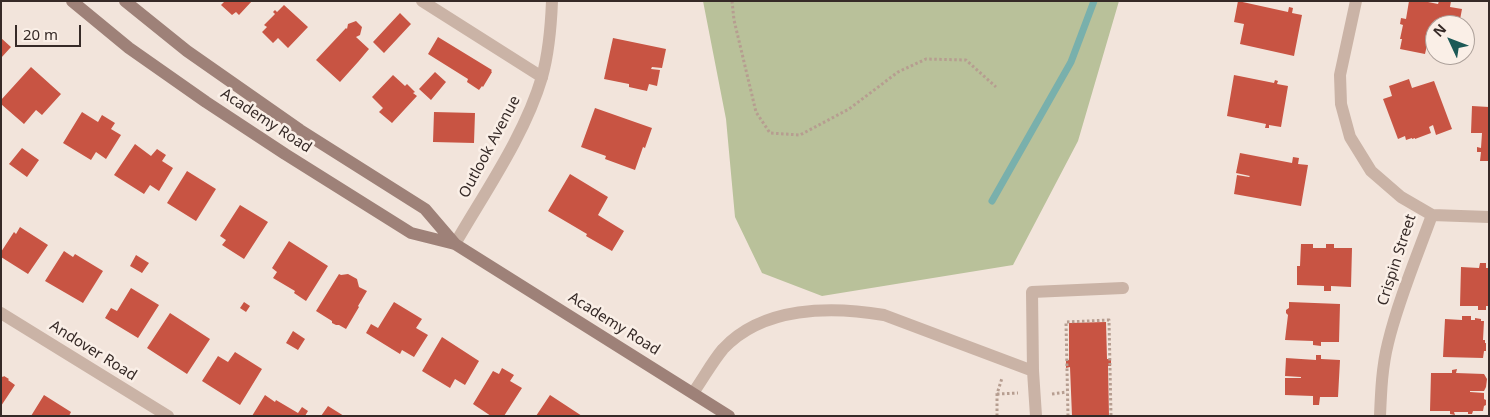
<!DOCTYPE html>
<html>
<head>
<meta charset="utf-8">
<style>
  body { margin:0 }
  #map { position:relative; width:1490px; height:417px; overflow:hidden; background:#f2e4db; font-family:"Noto Sans",sans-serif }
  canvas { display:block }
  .frame { position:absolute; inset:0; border:2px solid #362a27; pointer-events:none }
  .north { position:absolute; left:1425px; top:15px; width:50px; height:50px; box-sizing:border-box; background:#faefe7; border:1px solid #aca09a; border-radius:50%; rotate:313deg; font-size:14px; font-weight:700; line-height:20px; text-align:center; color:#362a27 }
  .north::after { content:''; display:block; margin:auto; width:18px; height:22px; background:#1c5956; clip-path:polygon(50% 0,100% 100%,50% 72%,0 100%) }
  .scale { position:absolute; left:15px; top:25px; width:66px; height:22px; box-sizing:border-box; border:2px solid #362a27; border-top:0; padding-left:6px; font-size:15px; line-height:18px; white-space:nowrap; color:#362a27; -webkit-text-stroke:4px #faefe7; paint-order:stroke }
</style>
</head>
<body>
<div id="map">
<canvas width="1490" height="417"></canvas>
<div class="frame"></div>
<div class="north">N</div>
<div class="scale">20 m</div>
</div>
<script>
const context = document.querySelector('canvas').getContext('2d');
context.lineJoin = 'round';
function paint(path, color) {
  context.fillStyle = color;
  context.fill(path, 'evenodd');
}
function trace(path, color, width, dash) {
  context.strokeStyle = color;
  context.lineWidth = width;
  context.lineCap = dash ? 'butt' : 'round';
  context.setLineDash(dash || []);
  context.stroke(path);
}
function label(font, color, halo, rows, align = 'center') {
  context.font = font + ' "Noto Sans",sans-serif';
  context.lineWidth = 5;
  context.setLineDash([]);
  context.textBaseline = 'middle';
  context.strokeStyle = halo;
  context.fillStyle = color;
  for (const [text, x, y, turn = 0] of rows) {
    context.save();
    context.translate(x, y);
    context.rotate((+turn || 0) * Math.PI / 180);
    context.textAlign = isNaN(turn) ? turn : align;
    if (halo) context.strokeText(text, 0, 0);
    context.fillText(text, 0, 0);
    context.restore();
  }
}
const green = new Path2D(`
  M703,1H1119L1078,141L1013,265L822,296L762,273L735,217L726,119Z`);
const stream = new Path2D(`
  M992,201L1071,62L1094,1`);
const building = new Path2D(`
  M225,1H252L239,15L236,12L232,15L221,5Z
  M1238,1L1288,12L1289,7L1293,8L1292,13L1302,15L1294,56L1240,44L1244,24L1234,22Z
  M1409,1H1423L1438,4L1439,1H1451L1450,7L1462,9L1459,25H1435V46L1427,45L1425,54L1400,49L1402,39H1400L1403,25L1400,24L1401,18L1406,19Z
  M284,5L308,27L288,48L278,38L273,43L262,32L267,27L264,25L275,14L273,12L275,10L277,12Z
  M400,13L411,24L384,53L373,42Z
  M356,21L362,27L360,35L356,37L369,49L358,62L340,82L316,60L346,28L347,29L348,24Z
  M438,37L492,70L491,71L492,72L483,87L482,86L479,90L467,82L468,79L428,54Z
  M1,38L11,47L1,58Z
  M613,38L666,49L662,68L652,67L651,69L660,70L657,86L649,84L647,91L629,87V84L604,79Z
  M31,67L61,94L42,115L36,110L24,124L1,104V100Z
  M435,72L446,82L431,100L419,89Z
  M393,75L405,86L407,84L415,92L413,93L417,96L392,123L379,112L383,108L372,97Z
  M1234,75L1274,83L1275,80L1278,81L1277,84L1288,86L1281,127L1269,125V128H1265L1266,124L1227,116Z
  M1409,79L1412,88L1434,81L1452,129L1436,135L1433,125L1429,127L1431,133L1415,139V138L1412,139V138L1406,140L1405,136L1398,139L1383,99L1392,96L1389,86Z
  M1472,106L1489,107V161H1480L1481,152H1477V147L1481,148L1482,133H1471Z
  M595,108L652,128L645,148L643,147L635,170L605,159L606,156L581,147Z
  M82,112L98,122L102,115L115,123L111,129L121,135L106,159L96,152L91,160L63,143Z
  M434,112L475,113L474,143L433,142Z
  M135,144L151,156L157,149L166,155L162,161L173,168L159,191L150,185L144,194L114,175Z
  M22,148L39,160L27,177L9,164Z
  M1240,153L1292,163L1293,157L1299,158L1298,164L1308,165L1301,206L1234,194L1237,175L1249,177L1250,176L1236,173Z
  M187,171L216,189L196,221L167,203Z
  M570,174L608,197L598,215L624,231L612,251L586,236L587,234L548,211Z
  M240,205L268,222L244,259L222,245L226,240L220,236Z
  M20,227L48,245L28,274L1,257V252L14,232L16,234Z
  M289,241L328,266L306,301L294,293L295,291L273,278L277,272L272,268Z
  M1301,244H1313V248H1326V244H1334V248H1352L1351,287L1331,286V291H1324V286L1297,285V266H1300Z
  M64,251L73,257L75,254L103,271L83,303L45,281Z
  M136,255L149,263L142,273L130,266Z
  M1480,263H1486V268H1489V306H1486V310H1478V306H1460L1461,267L1479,268Z
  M339,274L341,275L348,274L357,279L359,287L367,291L358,306L359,307L346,329L339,325H336L332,323V321L316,311Z
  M131,288L159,305L138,338L105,318L111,308L117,311Z
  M244,302L250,306L246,312L240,308Z
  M394,302L422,319L416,328L428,335L414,357L402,350L400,354L366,333L371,324L378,328Z
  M1289,302L1340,304L1339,342H1321V346L1313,345V341L1285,340L1288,315L1286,313V310L1289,308Z
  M170,313L210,339L187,374L147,348Z
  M1462,316H1471V320H1475V318L1481,319V321H1484L1483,340H1485V343H1486V351H1484L1483,358L1443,357L1445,319L1462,320Z
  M1106,322L1107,359H1111V366H1108L1109,416H1072L1070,367L1066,368V360H1069V323Z
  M293,331L305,339L298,350L286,343Z
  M442,337L479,361L465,385L455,379L450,388L422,371Z
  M235,352L262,369L240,405L202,381L218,356L228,362Z
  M1316,355H1321V359L1340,360L1338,397H1320L1319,405H1313V396L1285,395V378H1301V377L1285,376L1286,358L1316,360Z
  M502,368L514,375L510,381L522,388L504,416H491L473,404L493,371L499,374Z
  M1457,369L1456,373L1484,374L1487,379L1486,387L1484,391H1470V392L1484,393V399L1486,400V405L1484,406L1483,411H1473L1472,414H1468V412H1454L1455,415L1450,414V411H1430L1431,373H1452V370Z
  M1,376L3,377L4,376L9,379L8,380L15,385L1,406Z
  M44,395L71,412L69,416H31Z
  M265,395L275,402L276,400L298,413L302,407L308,411L305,416H252Z
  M550,395L582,416H536Z
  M328,406L344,416H321Z`);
const path = new Path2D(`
  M732,1L734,20L756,112L770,133L800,135L849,109L898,72L926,59L966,60L996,87
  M997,394L1018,393
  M1052,394L1067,392
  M997,416V394L1002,378
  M1068,416L1066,322L1109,320L1111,416`);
const service = new Path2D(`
  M422,1L542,77
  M693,393C703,379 712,362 723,349C763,306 831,306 884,315L1033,371
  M1036,416L1033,371L1032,292L1123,288`);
const minor = new Path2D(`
  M1356,1L1340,75L1341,104L1350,137L1371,171L1401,197L1432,215L1489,217
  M455,244C485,192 525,135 542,77C549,52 551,27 552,1
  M1,313L168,416
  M1380,416C1381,391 1382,367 1388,343C1398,301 1417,256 1432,215`);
const secondary = new Path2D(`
  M72,1L129,48L206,102L285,154L411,233L455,244
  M125,1L187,51L300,130L425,209L455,244L729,416`);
const streetNames = [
  ["Academy Road",266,121,33],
  ["Outlook Avenue",490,147,-62],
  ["Crispin Street",1397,260,-72],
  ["Academy Road",614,324,32],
  ["Andover Road",93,351,32]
];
paint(green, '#b9c19a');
trace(stream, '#79b0ac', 7);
paint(building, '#c85443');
trace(path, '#b69d90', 3, [2.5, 2.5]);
trace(service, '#cab3a6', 12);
trace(minor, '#cab3a6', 12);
trace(secondary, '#9e8178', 12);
label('15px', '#362a27', '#faefe7', streetNames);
</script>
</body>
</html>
